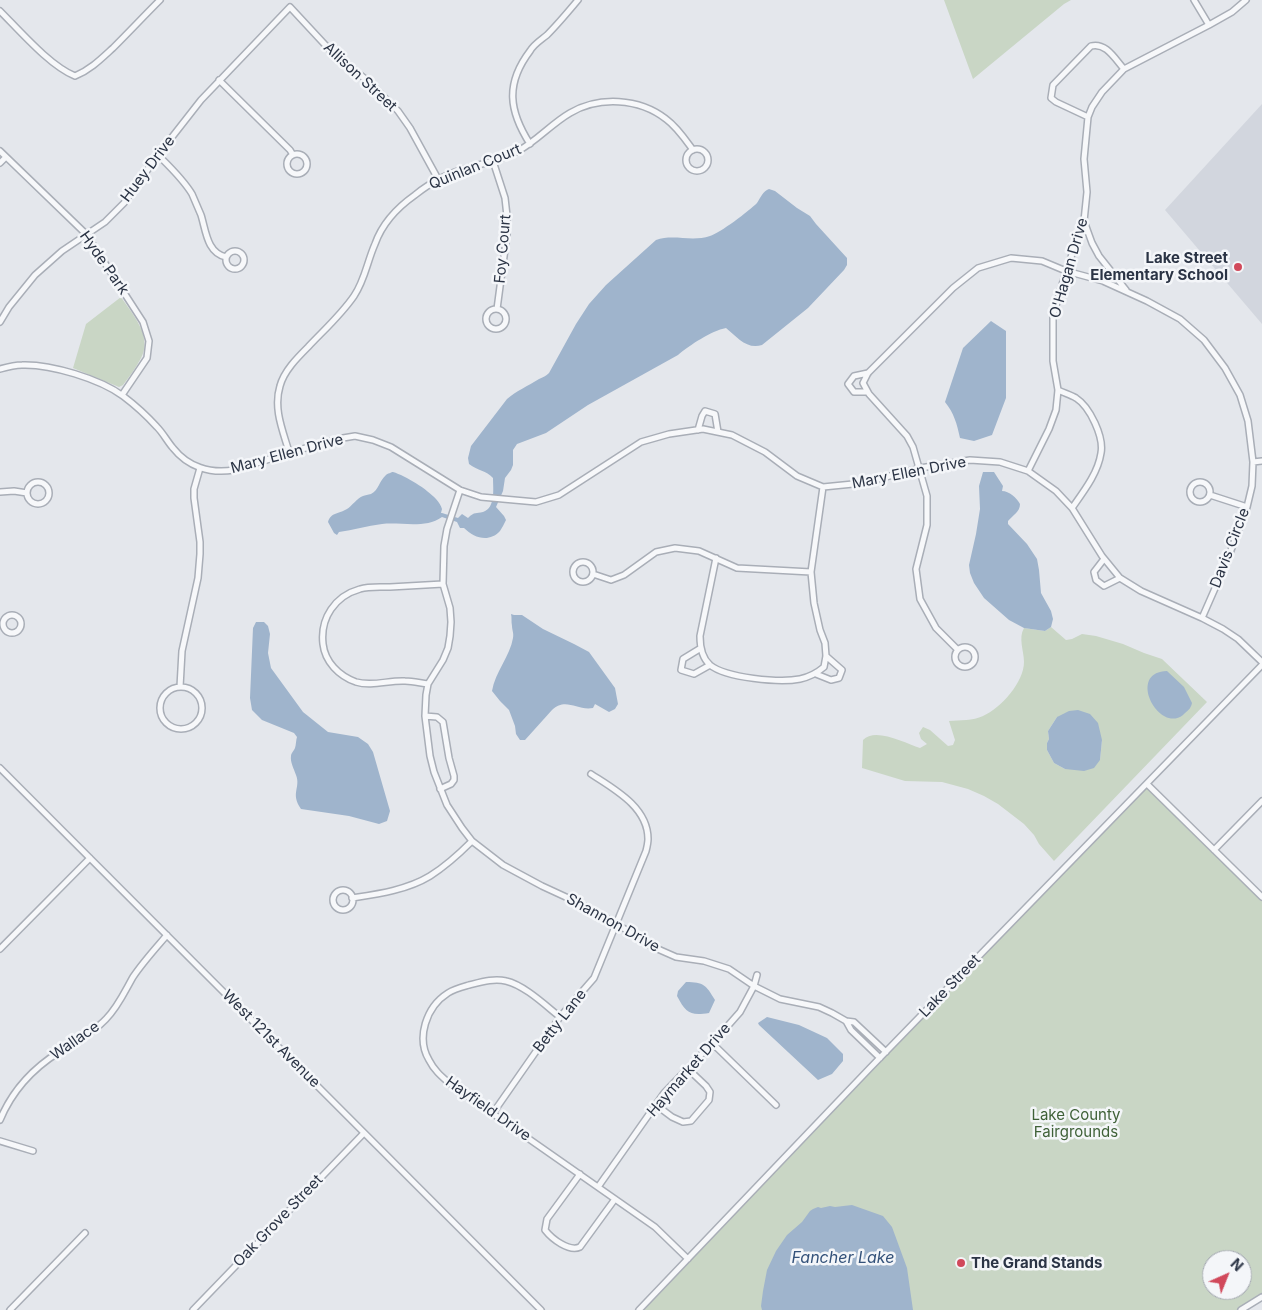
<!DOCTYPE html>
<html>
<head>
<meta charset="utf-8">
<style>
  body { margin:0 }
  #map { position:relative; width:1262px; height:1310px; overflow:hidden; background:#e4e7ec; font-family:Inter,sans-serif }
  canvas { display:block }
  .north { position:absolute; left:1202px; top:1250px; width:50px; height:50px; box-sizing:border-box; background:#f4f6f9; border:1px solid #a4a8b1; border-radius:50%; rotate:44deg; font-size:14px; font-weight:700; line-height:20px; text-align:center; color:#2b3445 }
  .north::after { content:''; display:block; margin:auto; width:18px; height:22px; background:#d1495b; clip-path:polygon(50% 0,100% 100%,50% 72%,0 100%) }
</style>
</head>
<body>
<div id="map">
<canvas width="1262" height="1310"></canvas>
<div class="north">N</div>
</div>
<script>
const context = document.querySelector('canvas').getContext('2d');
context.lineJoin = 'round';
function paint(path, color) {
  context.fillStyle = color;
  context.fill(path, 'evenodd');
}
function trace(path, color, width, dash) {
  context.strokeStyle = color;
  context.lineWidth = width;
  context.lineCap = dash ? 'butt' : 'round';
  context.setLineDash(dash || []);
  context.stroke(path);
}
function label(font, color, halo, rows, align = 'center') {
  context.font = font + ' Inter,sans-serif';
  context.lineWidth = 5;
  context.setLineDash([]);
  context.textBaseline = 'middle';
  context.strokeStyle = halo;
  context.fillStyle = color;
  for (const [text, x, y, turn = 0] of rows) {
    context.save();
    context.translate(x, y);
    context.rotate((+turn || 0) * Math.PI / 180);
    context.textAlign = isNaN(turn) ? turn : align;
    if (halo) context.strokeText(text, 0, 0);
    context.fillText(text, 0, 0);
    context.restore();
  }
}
const built = new Path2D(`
  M1262,104V324L1165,210Z`);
const green = new Path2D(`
  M944,0H1071L1064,4L973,79Z
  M121,297C132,314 153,336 141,358C136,368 129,377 123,385L119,387L73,368L86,324Z
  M1051,627L1066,640L1072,639L1082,634L1096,636L1123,644L1144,653L1162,659L1207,702L1054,861L1039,844L1034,835L1024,824L998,804L984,796L968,789L942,782L905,781L862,768L863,740C875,727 905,743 920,748L927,744L921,739L919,733L923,727L930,730L948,746L953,745L955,740L949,721C960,720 973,721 983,716C1001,708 1024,682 1024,662C1024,651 1018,638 1024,628L1045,631ZM1057,717L1102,740L1100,760L1065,769L1054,763L1047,750V743L1049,739L1048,731Z
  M1146,784L1262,896V1297L1241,1310H639ZM1212,1260H1242V1290H1212Z`);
const water = new Path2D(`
  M769,189L775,191L797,208L810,216L816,224L847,258V265L844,270L808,308L762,345C747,350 737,337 726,328C711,331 690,345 678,355L588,405L546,433L517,444L513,450V465L511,470L505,478L503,491L496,507L504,516L506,520C504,524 502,528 500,531C489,543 474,538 464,528H460L457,522L442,517C425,529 402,522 382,524C367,526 353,530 339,532L337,535L334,533L328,522C331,512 339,514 347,509C352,506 357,498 363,496C365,495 368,495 371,494C379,490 379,481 386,475C387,474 392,472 393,472C406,476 427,489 436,499C439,502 441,506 442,509L441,513H442L458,518L462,514L468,518C475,511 476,514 483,512C496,508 493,488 493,478C486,470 478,471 469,464L468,458L471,446L507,399C516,391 528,386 539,379C543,377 546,376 549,373L576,324L589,304L606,285L656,240C673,234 692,242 710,236C720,233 749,211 757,203C761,197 763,191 769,189Z
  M991,321L1006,331V398L992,435L974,441L960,438C957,424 954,413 945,402L963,348Z
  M983,472H994L1003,486L1002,491C1009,491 1017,498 1020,504C1020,512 1013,515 1008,521V524L1027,544L1037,559L1039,570L1041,593L1051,611L1053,619L1051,627L1045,631L1024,628L1009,620L984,598L974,583L970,573L969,565L976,534L980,509L979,486Z
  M511,614L514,615H522L543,629L574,644L589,652L615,688L618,704L615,709L609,712L595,704L593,708C577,711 566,697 552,710L525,740H520L516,734L515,726L509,710L500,701L492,691C495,672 510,656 513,638C514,633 512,630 512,626C511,621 512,618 511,614Z
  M256,622H264L268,626L270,634L268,653L271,668L303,712L328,732L358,737L368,744L373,752L390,811L387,821L379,824L349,816L301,809C290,793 301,788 296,775C294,769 290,762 291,756C291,753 294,751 295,748C296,745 296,740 297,737L294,733L262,720L252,710L250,698L253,628Z
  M1167,671L1184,687L1192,703C1191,709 1187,711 1183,715C1159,734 1126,672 1167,671Z
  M1078,710L1090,714L1098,723L1102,740L1100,760L1094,768L1084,771L1065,769L1054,763L1047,750V743L1049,739L1048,731L1057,717L1069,711Z
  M686,982C704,982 706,985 715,1000L709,1013C690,1016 686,1013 677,996L678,991Z
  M767,1017L799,1025L827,1038L843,1054V1061L832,1074L818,1080L759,1025L758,1023Z
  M852,1205L883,1216L892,1227L907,1268L913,1310H762L761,1306L763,1291L767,1270L776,1251L787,1235L802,1222L810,1211L813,1209L818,1207L821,1208L830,1206L835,1207Z`);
const street = new Path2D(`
  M1194,0L1209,25
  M0,11C20,31 50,66 75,76C90,70 101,59 113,48C129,32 144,16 160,0
  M219,80L290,150L293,155
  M1088,117L1056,102L1051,98L1053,85L1091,46C1106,42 1115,59 1124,69
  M530,144C509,111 505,84 530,51C534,44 541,40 547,35C558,24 568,12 578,0
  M686 160a11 11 0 1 1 22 0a11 11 0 1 1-22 0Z
  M0,151L86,234L143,322L149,341L147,358L122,395
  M287 164a10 10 0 1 1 20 0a10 10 0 1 1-20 0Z
  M158,155C170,167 183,179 192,194C195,201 198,208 201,215C206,231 207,253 226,257
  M493,161L505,198L507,216V234L497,309
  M0,163L6,157
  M1084,221L1092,243L1099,256L1126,290
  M226 260a9 9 0 1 1 18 0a9 9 0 1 1-18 0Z
  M486 319a10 10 0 1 1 20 0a10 10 0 1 1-20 0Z
  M0,322L9,307L35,275L62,251L105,222L124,203L158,155L201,100L290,7L329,49L369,82L398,111L410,128L438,179
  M0,369C7,367 15,365 22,365C51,364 100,379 123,396C135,405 147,416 157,427C163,433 167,441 173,448C188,467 210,474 234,470L312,446L343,438L355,436L373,440L391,447L460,490L481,497L536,502L559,495L641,442L669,434L703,429L732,435L765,452L797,476L823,487L863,483L920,468L970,460L1000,462L1028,471L1056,491L1072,508L1102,556L1120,578L1141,591L1202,618L1223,629L1238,639L1262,662
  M1058,390C1064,393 1071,395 1076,398C1090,407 1104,437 1101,453C1098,473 1084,491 1072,508
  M867,392H854L848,384L854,376L868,373
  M698,430L702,416L705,411L715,414L718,432
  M289,452C283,431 273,409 280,386C284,371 297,358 308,347C323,331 341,315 354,296C365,280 367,262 375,244C382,224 398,207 415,195C432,181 451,172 472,167C488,162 504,159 518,151C537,141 551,124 570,113C599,96 639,98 666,119C677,127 685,139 693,150
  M1253,462L1262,461
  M1028,471L1049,429L1056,410L1058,390L1053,361V316L1066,271L1084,221L1087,192L1084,159L1088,117L1092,107L1102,92L1124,69L1209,25L1232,12L1246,0
  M1190 492a10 10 0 1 1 20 0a10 10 0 1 1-20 0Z
  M27 493a11 11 0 1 1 22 0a11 11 0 1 1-22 0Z
  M460,490L447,529L444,546L443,584L450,608L451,622L450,636L448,648L443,660L428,684L426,695L425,716L430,756L434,772L447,805L462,828L472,841L503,865L542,886L581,904L617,924L651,946L676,957L704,961L729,969L754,986L780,999L819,1007L832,1013L846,1021L854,1022L886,1052
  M0,492L14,491L27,493
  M1210,495L1247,507
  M716,558L700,636C700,646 702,658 710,665C726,678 780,683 800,679C809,677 817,673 824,667L826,656L825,643L820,630L814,603L811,572L823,487
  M1104,559L1094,572L1096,580L1104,586L1120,578
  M573 572a10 10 0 1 1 20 0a10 10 0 1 1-20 0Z
  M593,574L611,580L624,575L656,552L675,548L699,551L737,568L811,572
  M3 624a9 9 0 1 1 18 0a9 9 0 1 1-18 0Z
  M955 657a10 10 0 1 1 20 0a10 10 0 1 1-20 0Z
  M701,648L683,659L681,670L694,674L710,665
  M958,650L936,628L920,599L916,569L927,525V496L913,447L907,436L869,394L863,383L868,373L953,288L978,268L1011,258L1042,261L1066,271L1103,281L1147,301L1180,319L1204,340L1225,368L1240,395L1248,421L1253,462L1252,486L1247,507L1227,561L1202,618
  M816,674L831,680L839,678L842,670L826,656
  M428,684C420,683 413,681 405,681C389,680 372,687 356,682C339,676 325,662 323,644C320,618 335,596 360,589C369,586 380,587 390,587C408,586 426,585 443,584
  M160 708a21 21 0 1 1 42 0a21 21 0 1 1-42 0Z
  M180,687L182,651L198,578L200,554V542L194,498V489L200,468
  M425,716L437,717L443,722L449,758L454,776V780L451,784L440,789
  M0,768L541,1310
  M1147,784L1262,897
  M1214,850L1262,801
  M333 900a10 10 0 1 1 20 0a10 10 0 1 1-20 0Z
  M352,898C378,894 407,890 430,876C446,866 459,854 472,841
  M0,949L90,858
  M560,1017C545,1005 524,985 506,981C494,978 481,982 469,985C462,987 454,989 448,993C426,1007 416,1038 429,1060C434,1070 441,1076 449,1083L645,1220L655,1227L688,1259
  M846,1021L851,1030L880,1058
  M712,1043L776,1105
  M656,1105L672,1117L683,1122L691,1121L709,1100L710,1092L706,1086L688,1069
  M493,1113L560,1017L594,978L646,851C647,847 648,843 648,839C648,807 614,789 591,774
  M0,1120C12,1091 32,1069 59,1052C76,1041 93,1033 106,1019C118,1007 125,991 133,977C143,962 155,949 167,935
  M0,1141L33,1151
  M580,1174L547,1219L545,1230C552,1239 569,1252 580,1247L615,1199
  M598,1187L664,1093L717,1038L740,1012L754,986L757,975
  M10,1310L85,1233
  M193,1310L364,1133
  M639,1310L870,1068L1262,665
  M1241,1310L1262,1297`);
const markers = [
  [1238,267,5,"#d1495b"],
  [961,1263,5,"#d1495b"]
];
const streetNames = [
  ["Allison Street",360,77,43],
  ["Quinlan Court",475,167,-22],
  ["Huey Drive",148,169,-53],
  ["Foy Court",503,249,-85],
  ["Hyde Park",104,263,55],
  ["O'Hagan Drive",1069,268,-74],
  ["Mary Ellen Drive",287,454,-15],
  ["Mary Ellen Drive",909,473,-11],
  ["Davis Circle",1230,548,-69],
  ["Shannon Drive",613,923,29],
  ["Lake Street",950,986,-46],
  ["Betty Lane",560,1021,-52],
  ["West 121st Avenue",271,1039,45],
  ["Wallace",75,1041,-35],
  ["Haymarket Drive",689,1070,-49],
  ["Hayfield Drive",488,1109,35],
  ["Oak Grove Street",278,1221,-46]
];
const poiNames = [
  ["Lake Street",1228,258],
  ["Elementary School",1228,275],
  ["The Grand Stands",971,1263,"left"]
];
const parkNames = [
  ["Lake County",1076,1115],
  ["Fairgrounds",1076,1132]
];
const waterNames = [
  ["Fancher Lake",843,1258]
];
paint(built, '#d2d6de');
paint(green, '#c9d6c5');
paint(water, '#9fb4cc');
trace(street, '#a9aeb7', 8);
trace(street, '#f7f8fa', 5);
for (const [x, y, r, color] of markers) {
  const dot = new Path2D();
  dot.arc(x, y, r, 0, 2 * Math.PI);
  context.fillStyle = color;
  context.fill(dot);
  trace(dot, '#f4f6f9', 2);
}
label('15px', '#2b3445', '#f4f6f9', streetNames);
label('bold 15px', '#2b3445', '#f4f6f9', poiNames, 'right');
label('15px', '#3f6138', '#f4f6f9', parkNames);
label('italic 16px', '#34527a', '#f4f6f9', waterNames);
</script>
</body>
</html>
